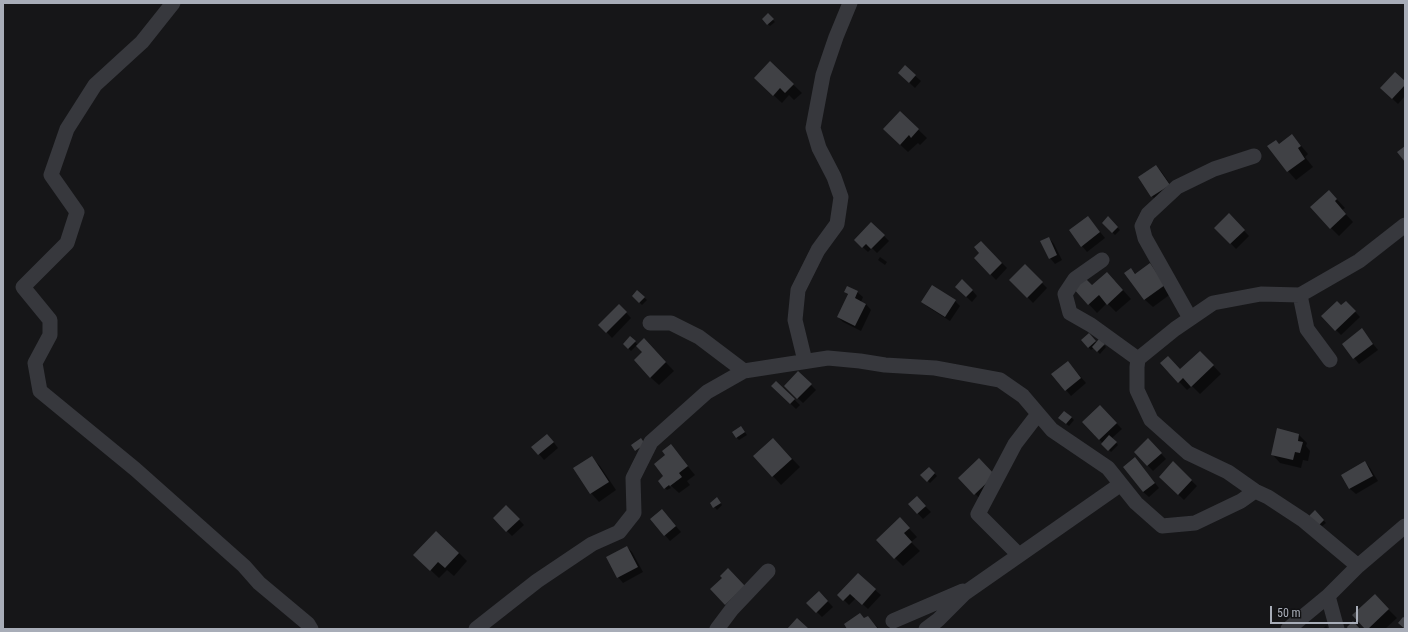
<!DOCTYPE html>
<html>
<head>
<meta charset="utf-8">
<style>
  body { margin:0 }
  #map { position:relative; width:1408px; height:632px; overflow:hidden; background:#161618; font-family:"Roboto Condensed",sans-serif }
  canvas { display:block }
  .frame { position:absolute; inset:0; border:4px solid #a8adb8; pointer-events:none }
  .scale { position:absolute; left:1270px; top:606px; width:88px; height:18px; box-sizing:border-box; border:2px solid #a8adb8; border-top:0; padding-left:5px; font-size:12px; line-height:14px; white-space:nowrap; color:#a8adb8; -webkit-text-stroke:3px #111113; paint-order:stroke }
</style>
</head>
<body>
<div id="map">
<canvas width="1408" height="632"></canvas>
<div class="frame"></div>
<div class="scale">50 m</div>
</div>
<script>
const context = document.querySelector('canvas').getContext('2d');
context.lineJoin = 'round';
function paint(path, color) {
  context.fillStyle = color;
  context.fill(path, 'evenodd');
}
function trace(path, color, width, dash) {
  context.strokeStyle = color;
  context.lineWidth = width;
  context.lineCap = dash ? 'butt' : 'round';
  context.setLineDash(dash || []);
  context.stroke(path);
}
const shadow = new Path2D(`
  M768,15L775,22L770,26L763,19Z
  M770,62L802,93L794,100L789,95L782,103L755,78Z
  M905,67L921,81L915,88L899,73Z
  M1405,83V96L1398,104L1381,88Z
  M900,112L927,138L920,145L918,143L908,152L892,137Z
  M1292,135L1308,154L1305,157L1313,167L1296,180L1288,171L1279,145Z
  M1156,166L1161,171L1174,190L1158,202L1152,196L1139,177Z
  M1329,191L1345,208L1342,210L1353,222L1339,236L1331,228Z
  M1229,215L1249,236L1236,249L1216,228Z
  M1088,217L1105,238L1087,252L1082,246Z
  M1108,218L1120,230L1115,235L1103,223Z
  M871,223L889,241L877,253L872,248L868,252L855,240Z
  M1049,238L1054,244L1062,260L1055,264L1050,258Z
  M981,242L1007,268L996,280L975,258L981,253Z
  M880,257L887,262L885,265L878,260Z
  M1150,265L1172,293L1153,307L1144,299L1131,269L1136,274Z
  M1025,266L1047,288L1033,303L1011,280Z
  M1115,281L1131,299L1116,312L1107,303L1097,313L1074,288Z
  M972,290L977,296L972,302L961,292Z
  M637,291L647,300L642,305L633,296Z
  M845,292H857L863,297L861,302L866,304L871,310L861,331L843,322L838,317L848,295Z
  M922,301H955L960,306L950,321L928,307Z
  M1346,302L1360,317L1341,335L1322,316Z
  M619,305L631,318L612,338L600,325Z
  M1362,330L1378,350L1359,364L1343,344Z
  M1089,334L1097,343L1099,340L1106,347L1100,354L1094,348L1091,350L1082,340Z
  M630,337L638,345L652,348L674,371L659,385L650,377L644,352L637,345L631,351L624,344Z
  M1208,360L1221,374L1200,394L1192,386L1187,390L1161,363L1180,370Z
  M1068,362L1086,383L1071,396L1066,390Z
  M798,372L816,390L803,403L785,386Z
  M776,382L800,405L796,409L772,386Z
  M1100,406L1122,429L1112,438L1118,445L1111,452L1083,422Z
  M1071,417L1074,420L1069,426L1062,421Z
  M741,427L747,435L739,440L737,438Z
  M1299,435L1307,443L1306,446L1310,451L1308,461L1303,460L1301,468L1280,463L1272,454Z
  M552,440L558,448L544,460L539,454Z
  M1153,445L1166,459L1153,471L1135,452Z
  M671,446L695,475L687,481L690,485L679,493L668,483L667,484L671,488L667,490L665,488L667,456Z
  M781,447L800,467L781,485L755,456Z
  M592,458L600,466L616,490L599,502L591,493L575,469Z
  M1365,462L1370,468L1378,481L1356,494L1350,489L1343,475Z
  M1173,463L1197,486L1184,500L1160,477Z
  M1140,464L1159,488L1149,497L1143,492Z
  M929,468L937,476L930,483L921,475Z
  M960,478L1002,484L983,502Z
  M719,501L722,505L717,510L711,503Z
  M922,503L931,512L923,519L909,504Z
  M506,506L524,525L512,536L494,518Z
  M1315,511L1326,523L1321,527L1310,516Z
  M667,516L681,532L670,541L651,519Z
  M900,519L917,537L911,542L920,551L903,566L895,558Z
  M627,547L632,552L643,572L623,583L618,577Z
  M459,553L467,561L454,576L447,570L439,578L423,563Z
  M875,590L881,595L868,609L856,598L849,605L839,595Z
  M819,592L833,607L822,617L808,603Z
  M1383,604L1397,618L1385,629H1367Z
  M860,614L865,619L868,617L879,629H848Z
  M1326,626L1329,629H1322Z`);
const building = new Path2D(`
  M768,13L774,19L767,25L762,19Z
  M770,61L794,84L785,93L780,88L773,96L754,78Z
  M905,65L916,75L909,83L898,73Z
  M1395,72L1405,81V85L1392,99L1380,88Z
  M900,111L919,129L911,138L909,135L900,145L883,129Z
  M1292,134L1301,146L1298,148L1305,159L1287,172L1267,146L1276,140L1279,144Z
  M1405,146V162L1397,152Z
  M1156,165L1170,185L1151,197L1138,177Z
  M1329,190L1337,199L1335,201L1346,214L1330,229L1310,207Z
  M1229,213L1245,230L1230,244L1214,228Z
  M1088,216L1100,232L1081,247L1069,230Z
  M1108,216L1118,227L1112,233L1102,223Z
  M871,222L885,235L871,249L866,244L862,248L854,240Z
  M1049,237L1057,255L1049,259L1040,241Z
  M981,241L1002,263L990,275L974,258L979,253L974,247Z
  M1150,263L1165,285L1144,300L1124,273L1131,268L1135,274Z
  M1025,264L1043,282L1027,298L1009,280Z
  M1107,272L1123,290L1107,305L1099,295L1088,305L1073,288L1085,278L1092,285Z
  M962,279L973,290L966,297L955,287Z
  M932,285L956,300L945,317L921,302Z
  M847,286L858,291L855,298L866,304L855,326L837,317L848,294L844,292Z
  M637,290L645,297L639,303L632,296Z
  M1337,301L1341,305L1346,301L1356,311L1335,331L1321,316Z
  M619,304L627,312L606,333L598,325Z
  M1362,328L1373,344L1353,359L1342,344Z
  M1089,333L1096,341L1088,348L1081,340Z
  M630,336L636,341L628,349L623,344Z
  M644,338L666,362L650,378L634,360L642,352L636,346Z
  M1099,339L1105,344L1097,352L1092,347Z
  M1200,351L1214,365L1191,387L1183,378L1178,383L1160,363L1168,356L1180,369Z
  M1068,361L1081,378L1065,391L1051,374Z
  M798,371L812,384L797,399L784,386Z
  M776,381L795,399L790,404L771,386Z
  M1100,405L1117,423L1099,440L1082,422Z
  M1064,411L1072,417L1066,424L1058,418Z
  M741,426L745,432L736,438L732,432Z
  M1277,428L1299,434L1298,441L1303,442L1300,453L1295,452L1293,460L1271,455Z
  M547,434L554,442L538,455L531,447Z
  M1109,435L1117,442L1108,451L1101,444Z
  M641,438L645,444L635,451L631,445Z
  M773,438L792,459L772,477L753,456Z
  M1148,438L1162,453L1147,466L1134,452Z
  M671,444L688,466L679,473L682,477L670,486L669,485L664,489L658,481L663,476L654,464L665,455L662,451Z
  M592,456L609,482L590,494L573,468Z
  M1135,457L1155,483L1143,492L1123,467Z
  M979,458L995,475L974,495L958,478Z
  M1173,461L1192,480L1178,495L1159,477Z
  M1365,461L1373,476L1349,489L1341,475Z
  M929,467L935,473L927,482L920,475Z
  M917,496L926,506L917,514L908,504Z
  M717,497L721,503L713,508L710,503Z
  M506,505L520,519L506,532L493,518Z
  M662,509L676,526L664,536L650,519Z
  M1315,510L1324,520L1318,526L1309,516Z
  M900,517L910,528L904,533L912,542L894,559L876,540Z
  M436,531L459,553L445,568L438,562L430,571L413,555Z
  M627,546L638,567L617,578L606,557Z
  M728,568L745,586L725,605L710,589L722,578L720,576Z
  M858,573L876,589L862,605L850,594L843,601L837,595Z
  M819,591L828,601L816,613L806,603Z
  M1375,594L1389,609L1368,629H1365L1352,615Z
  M860,613L864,618L868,616L878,629H847L844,624Z
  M1403,617L1405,618V629L1398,623Z
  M797,618L809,629H787Z
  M1353,621L1360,629H1348L1347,627Z`);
const minor = new Path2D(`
  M173,3L142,42L95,85L67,129L51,175L77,212L67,243L23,287L50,320V335L35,363L40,391L135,469L244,566L259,583L308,624L311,629
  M1102,260L1075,279L1065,294L1070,313L1091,325L1138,359
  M1300,295L1307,329L1330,360
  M1190,318L1145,238L1142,226L1148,214L1177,187L1214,169L1254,156
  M650,323H671L699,337L744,371
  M805,361L795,320L798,290L818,250L837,224L841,197L834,177L819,148L813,128L823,75L836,37L850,3
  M1019,555L978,514L1015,444L1038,414
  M1358,566L1303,520L1268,497L1255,491L1228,472L1188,453L1151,420L1137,390V367L1138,359L1175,329L1213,303L1261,294L1300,295L1359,261L1405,225
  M1328,596L1337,629
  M893,621L963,591
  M476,629L537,581L592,544L619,532L634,513L633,478L651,442L707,392L744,371L828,358L860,361L885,365L935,368L1000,380L1023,396L1052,430L1108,468L1136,503L1162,526L1195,523L1241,501L1255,491
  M717,629L732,609L768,571
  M926,629L938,620L965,593L1121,484
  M1288,629L1328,596L1358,566L1405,526`);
paint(shadow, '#0007');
paint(building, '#404145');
trace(minor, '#37383d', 15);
</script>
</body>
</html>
